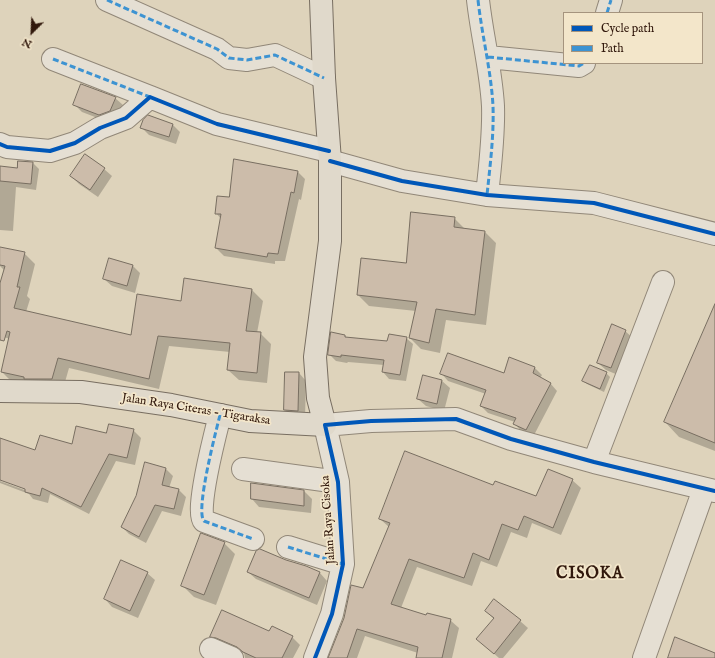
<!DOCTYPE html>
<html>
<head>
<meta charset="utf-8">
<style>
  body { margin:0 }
  #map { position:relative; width:715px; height:658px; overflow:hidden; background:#ded3bb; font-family:"IM FELL English",serif }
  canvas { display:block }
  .legend { position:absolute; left:563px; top:12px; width:140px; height:52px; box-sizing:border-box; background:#f3e6ca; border:1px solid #a5947e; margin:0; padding:5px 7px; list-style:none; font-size:12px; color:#31180c }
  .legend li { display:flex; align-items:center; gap:8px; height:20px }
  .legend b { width:20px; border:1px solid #a5947e }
  .north { position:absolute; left:12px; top:12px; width:40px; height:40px; -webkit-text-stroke:3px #f3e6ca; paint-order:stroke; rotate:204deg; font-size:11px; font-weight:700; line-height:16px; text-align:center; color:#31180c }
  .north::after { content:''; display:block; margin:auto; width:14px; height:18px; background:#31180c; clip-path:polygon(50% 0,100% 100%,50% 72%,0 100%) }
</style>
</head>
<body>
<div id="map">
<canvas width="715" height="658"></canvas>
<ul class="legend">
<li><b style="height:5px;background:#0057b8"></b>Cycle path</li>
<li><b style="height:5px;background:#3d93d2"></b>Path</li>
</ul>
<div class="north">N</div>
</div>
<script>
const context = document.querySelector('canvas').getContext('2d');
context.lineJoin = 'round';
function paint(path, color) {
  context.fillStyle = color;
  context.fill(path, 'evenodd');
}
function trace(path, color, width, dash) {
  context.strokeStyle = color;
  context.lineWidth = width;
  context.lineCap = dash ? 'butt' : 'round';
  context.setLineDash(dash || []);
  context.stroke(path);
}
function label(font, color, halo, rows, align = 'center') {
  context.font = font + ' "IM FELL English",serif';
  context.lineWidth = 3.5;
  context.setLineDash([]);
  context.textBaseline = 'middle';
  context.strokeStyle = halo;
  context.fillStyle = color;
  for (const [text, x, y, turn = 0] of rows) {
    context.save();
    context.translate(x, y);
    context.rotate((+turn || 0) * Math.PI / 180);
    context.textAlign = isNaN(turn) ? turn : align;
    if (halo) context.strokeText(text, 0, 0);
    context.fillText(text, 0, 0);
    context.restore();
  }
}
const shadow = new Path2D(`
  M115,98L123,105L118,118L108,122L82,112L75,105Z
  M173,125L180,132L176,144L149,135L141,127Z
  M85,155L104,169L112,176L98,197L79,184L71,176Z
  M33,163L39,169L36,190L16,187L13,231L0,230V167L18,170Z
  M298,172L305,179L301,200L299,199L285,261H275V264L224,256L216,248L221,219L216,213Z
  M454,218L466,230L485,232L496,243L486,325L446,320L440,353L421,349L410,338L416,311L369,306L358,295L407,264Z
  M24,253L35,264L27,296L30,299L26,312L132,336L182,302L185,279L252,290L263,301L257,333H260L271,344L267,383L239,380L228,370L230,352L169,346L159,389L69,368L63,389L12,382L2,372L10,339L0,336V286L5,271L0,266V255Z
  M133,266L140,273L135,293L112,286L104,279Z
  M715,306V451L679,437L665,422Z
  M625,331L633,338L618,375L606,370L598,363Z
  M345,336L347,338L388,342L406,338L413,344L406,381L389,379L383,372L384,365L348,362L347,363L336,361L329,354Z
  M535,368L542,375L540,378L550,383L557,391L533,437L521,431L514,423L515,422L488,413L481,406L486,394L448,381L441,373L504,375Z
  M299,373L306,381L305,418H293L285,410Z
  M606,373L610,377L604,392L587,384L583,381Z
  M424,376L442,381L450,388L444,411L426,406L418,399Z
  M133,430L141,438L135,465L116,461L89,514L50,494L48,503L33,499L29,494L0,483V481L30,492V490L0,478V444L36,452L73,445L107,435Z
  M166,469L173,476L169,488L179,490L186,497L181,516L162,511L146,543L129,534L122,527Z
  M572,480L581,488L561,535L532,523L527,538L511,532L497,567L481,561L472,586L417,567L401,608L427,616L450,620L459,628L452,658H417L418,653L365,636L357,658H329L364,590L389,527L380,519L494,486L537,498Z
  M304,491L312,499L311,513L259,507L252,499Z
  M224,543L235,554L216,605L194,597L183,586Z
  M286,561L306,567L320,573L327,581L317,605L256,579L248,572Z
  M147,573L155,580L138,618L112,607L105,599Z
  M486,611L520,621L528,628L503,658H499L477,639L494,619Z
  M269,633L292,637L300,645L293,658H245L244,653L224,645L218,644L211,636Z`);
const building = new Path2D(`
  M81,84L116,97L110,111L99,115L73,105Z
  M148,115L173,124L169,137L140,128L143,120Z
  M85,154L105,168L90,190L70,176Z
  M234,159L298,171L294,193L291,192L278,254L268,253L267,257L215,248L221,214H215L217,196L229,197Z
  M18,161L33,162L31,184L0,181V166L17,168Z
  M411,212L455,217L454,227L485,231L475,315L436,309L429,343L409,338L417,302L357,295L361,258L406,263Z
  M0,247L25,252L17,287H20L14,308L131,335L137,294L181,301L184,278L252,289L246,331L261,332L257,373L227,370L230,343L158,336L149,379L58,358L52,379H24V377L1,372L10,332L7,331L4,341L0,340V283L5,266L0,265Z
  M109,258L133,265L127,286L103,279Z
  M715,304V443L664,422Z
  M612,324L626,330L611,368L597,363Z
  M331,332L345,335V337L387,341L389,334L407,337L400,375L382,372L384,360L341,355V357L328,355Z
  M448,353L504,373L509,357L535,367L533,373L551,383L526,430L513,424L516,418L480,406L486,390L440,374Z
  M590,365L607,372L600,389L582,381Z
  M285,372H299L298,411L284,410Z
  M423,375L442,380L437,404L417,399Z
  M109,424L134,429L127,458L109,454L81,507L42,488L40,496L25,492V489L0,480V438L35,450L40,435L72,444L76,426L106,433Z
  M405,451L493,485L495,481L536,496L548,469L573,479L553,528L524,516L518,530L502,524L489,560L473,553L464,578L409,559L391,604L426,615L427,613L451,619L442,658H416L418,647L357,629L347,658H328L344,618L351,585L363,588L390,523L379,519Z
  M145,462L166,468L162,485L179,489L174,509L155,505L139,537L121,527L136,496Z
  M251,483L304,490V506L251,499Z
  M201,533L225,542L204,595L181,586Z
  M260,549L286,560L306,566L320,572L309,598L247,572L256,551Z
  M121,560L148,572L130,611L104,599Z
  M494,599L521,620L494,654L476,639L494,618L485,611Z
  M222,610L269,631L272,626L293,636L282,658H256L243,652L237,647L216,638L210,637Z
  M675,637L715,653V658H668Z`);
const minor = new Path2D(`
  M107,0L217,49L229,58L247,60L275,55L324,78
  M478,0C482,36 491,70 493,106C494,136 490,166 487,195
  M607,13L611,0
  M488,57L579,66L584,63
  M53,59L150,97
  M0,144L7,147L50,151L75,143L100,128L126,118L150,97L217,124L329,151
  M330,161L402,181L487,195L594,203L715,234
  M220,415C216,431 195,511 204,521L253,539
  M594,462L663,282
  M243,469L338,482
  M288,547L343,564
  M211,649L232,658
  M315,658L332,614L343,564L338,482L325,425L371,421L456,419L511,439L594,462L715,491
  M644,658L704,489`);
const major = new Path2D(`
  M0,391L81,392L171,405L250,421L325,425L318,398L315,357L330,241V161L324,78L321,0`);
const quiet = new Path2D(`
  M107,0L217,49L229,58L247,60L275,55L324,78
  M478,0C482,36 491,70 493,106C494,136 490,166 487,195
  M607,13L611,0
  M488,57L579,66L584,63
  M53,59L150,97
  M220,415C216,431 195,511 204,521L253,539
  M288,547L343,564`);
const cycleway = new Path2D(`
  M0,144L7,147L50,151L75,143L100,128L126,118L150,97L217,124L329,151
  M330,161L402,181L487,195L594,203L715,234
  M315,658L332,614L343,564L338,482L325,425L371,421L456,419L511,439L594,462L715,491`);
const streetNames = [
  ["Jalan Raya Citeras - Tigaraksa",196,410,9],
  ["Jalan Raya Cisoka",329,520,-94]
];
const districtNames = [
  ["CISOKA",590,575]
];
paint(shadow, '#0003');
paint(building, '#ccbcaa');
trace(building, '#786e61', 1);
trace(minor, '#918778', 24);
trace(major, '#786e61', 24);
trace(minor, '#e5dfd3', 22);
trace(major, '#e0d9cb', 22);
trace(quiet, '#3d93d2', 3, [6, 3]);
trace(cycleway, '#0057b8', 4);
label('12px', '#31180c', '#f3e6ca', streetNames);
context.letterSpacing = '1px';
label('bold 16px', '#31180c', '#f3e6ca', districtNames);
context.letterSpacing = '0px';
</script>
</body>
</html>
